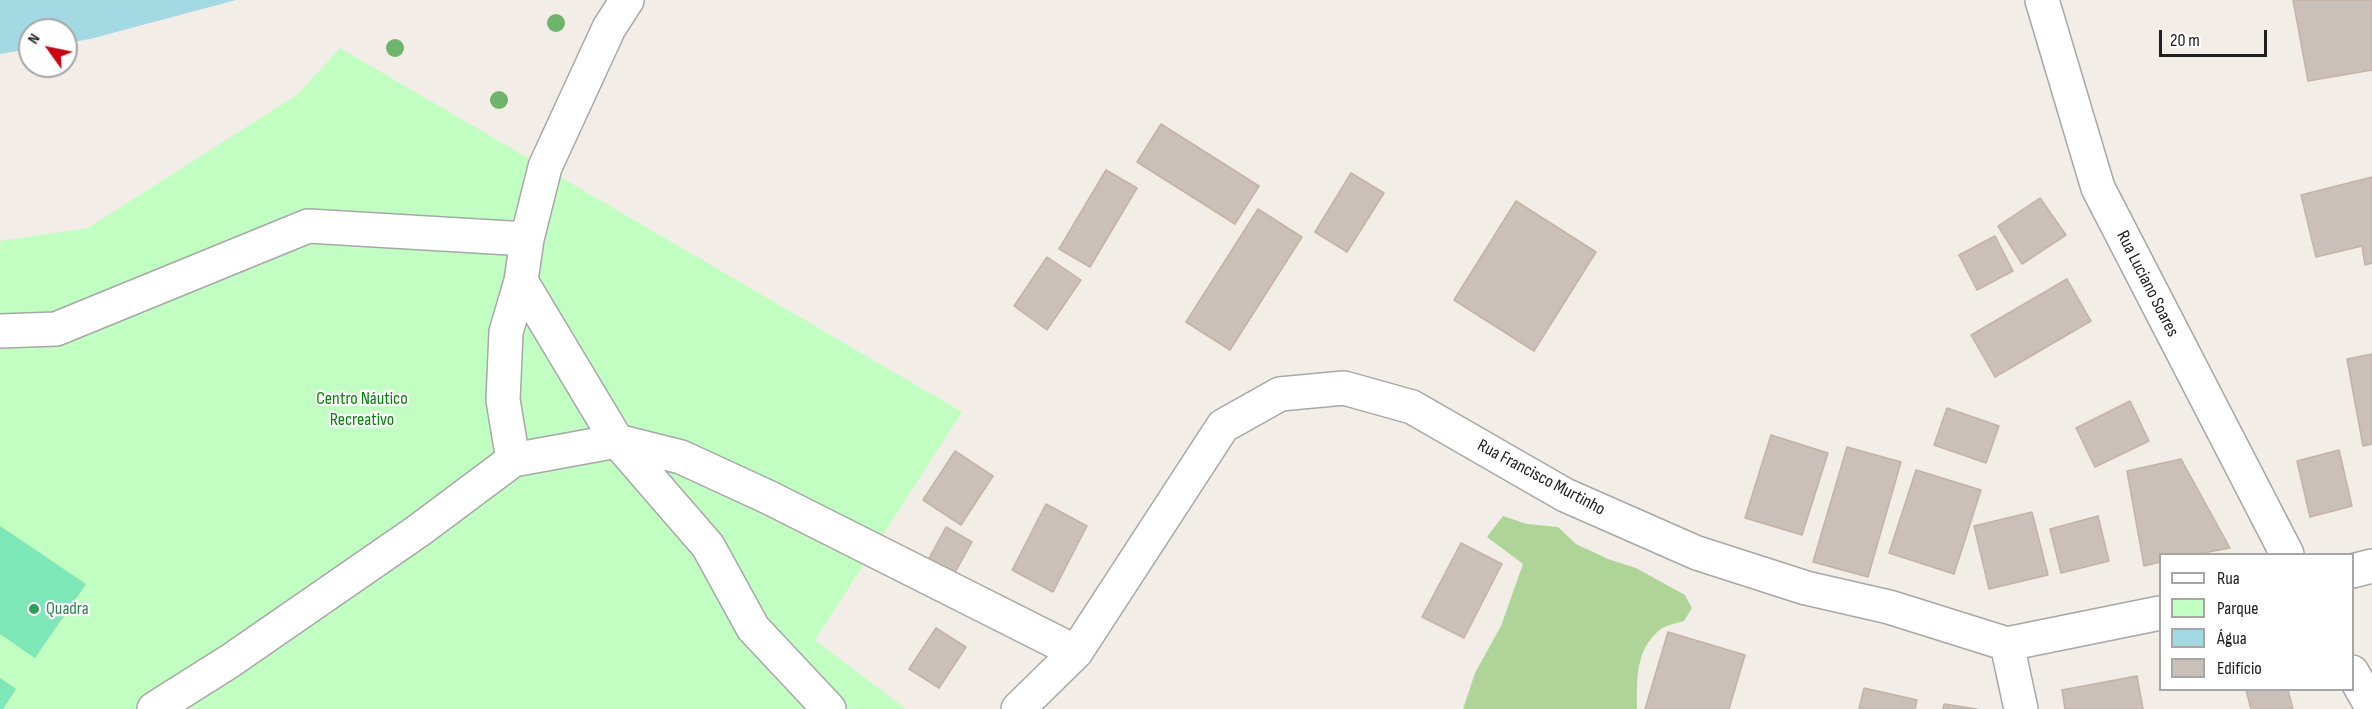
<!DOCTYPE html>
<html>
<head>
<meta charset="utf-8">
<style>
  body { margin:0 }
  #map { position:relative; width:2372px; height:709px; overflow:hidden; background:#f2ede6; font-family:"Sofia Sans Condensed",sans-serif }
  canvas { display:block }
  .legend { position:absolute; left:2159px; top:553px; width:195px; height:138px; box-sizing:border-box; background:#fff; border:2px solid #a6a6a6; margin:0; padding:8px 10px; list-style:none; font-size:18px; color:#202020 }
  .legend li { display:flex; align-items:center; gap:12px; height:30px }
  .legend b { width:30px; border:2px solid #a6a6a6 }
  .north { position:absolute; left:18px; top:18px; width:60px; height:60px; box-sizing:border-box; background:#fff; border:2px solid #a6a6a6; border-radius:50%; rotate:303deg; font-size:16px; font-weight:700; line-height:24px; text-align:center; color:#202020 }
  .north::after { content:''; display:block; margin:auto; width:21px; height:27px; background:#d1000f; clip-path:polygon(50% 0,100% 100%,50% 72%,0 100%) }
  .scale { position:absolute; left:2159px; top:30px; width:108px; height:27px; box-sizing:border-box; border:3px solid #202020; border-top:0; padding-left:8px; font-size:18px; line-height:21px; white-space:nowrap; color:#202020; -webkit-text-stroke:4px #fff; paint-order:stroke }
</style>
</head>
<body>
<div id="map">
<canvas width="2372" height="709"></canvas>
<ul class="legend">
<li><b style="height:8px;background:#fff"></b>Rua</li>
<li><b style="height:16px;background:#c0fec1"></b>Parque</li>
<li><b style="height:16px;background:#a3d9e3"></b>Água</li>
<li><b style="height:16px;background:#cabfb9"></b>Edifício</li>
</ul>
<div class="north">N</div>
<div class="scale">20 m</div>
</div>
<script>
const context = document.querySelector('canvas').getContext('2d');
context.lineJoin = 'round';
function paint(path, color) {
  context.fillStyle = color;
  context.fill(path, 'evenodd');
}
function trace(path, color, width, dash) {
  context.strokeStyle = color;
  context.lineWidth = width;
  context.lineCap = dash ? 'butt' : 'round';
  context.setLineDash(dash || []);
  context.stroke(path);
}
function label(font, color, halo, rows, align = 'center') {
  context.font = font + ' "Sofia Sans Condensed",sans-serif';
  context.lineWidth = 4.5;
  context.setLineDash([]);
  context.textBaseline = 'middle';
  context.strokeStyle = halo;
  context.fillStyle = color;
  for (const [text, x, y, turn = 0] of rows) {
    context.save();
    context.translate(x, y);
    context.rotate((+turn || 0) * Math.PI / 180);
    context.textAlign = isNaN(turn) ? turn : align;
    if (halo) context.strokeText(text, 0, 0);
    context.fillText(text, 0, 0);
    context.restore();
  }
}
const forest = new Path2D(`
  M1503,516L1527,524L1558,527L1576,544L1608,559L1636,568L1685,595L1692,608L1684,621C1677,623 1667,625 1661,629C1635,649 1637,679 1637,709H1463L1475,673L1501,626L1523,564L1487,537Z`);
const park = new Path2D(`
  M340,48L962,412L815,640L906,709H0V241L88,228L298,94Z`);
const pitch = new Path2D(`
  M0,526L86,584L35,658L0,634Z
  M0,678L16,689L3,709H0Z`);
const water = new Path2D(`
  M0,0H236L90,39L66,43V30H30V49L0,54Z`);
const building = new Path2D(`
  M2293,0H2372V70L2308,81Z
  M1161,124L1259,186L1235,224L1137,162Z
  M1106,170L1137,188L1090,267L1059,249Z
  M1351,173L1384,193L1347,252L1315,232Z
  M2372,177V263L2365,265L2362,246L2316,257L2301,195Z
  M2040,198L2066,235L2022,264L1998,226Z
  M1516,201L1596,252L1534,351L1454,300Z
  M1258,209L1302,237L1230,350L1186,322Z
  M1995,236L2013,271L1977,290L1959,255Z
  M1047,257L1081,280L1047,330L1014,306Z
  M2067,279L2091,321L1995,377L1971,335Z
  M2372,354V444L2363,446L2347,359Z
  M2130,401L2149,441L2095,467L2076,428Z
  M1947,408L1999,426L1986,463L1934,445Z
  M1771,435L1828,453L1802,535L1745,518Z
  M1847,447L1901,462L1868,577L1813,562Z
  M2339,450L2352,506L2310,517L2297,461Z
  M955,451L993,476L961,525L923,500Z
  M2181,459L2230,548L2198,554H2160V562L2144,566L2127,471Z
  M1916,470L1981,490L1954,574L1889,553Z
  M1046,504L1087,526L1053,592L1012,570Z
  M2032,512L2048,575L1989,589L1974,526Z
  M2098,516L2109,561L2061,573L2050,529Z
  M946,527L972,542L953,576L927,562Z
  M1461,543L1502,564L1464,638L1422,617Z
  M936,628L966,647L939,688L909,669Z
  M1668,632L1745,655L1729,709H1645Z
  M2137,676L2143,709H2065L2062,690Z
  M1864,688L1917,700L1915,709H1859Z
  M2246,690H2288L2293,709H2251Z
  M1944,704L1977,709H1943Z`);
const minor = new Path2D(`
  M2042,0L2098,188L2287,554
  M521,281L617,441L708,546L753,628L829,709
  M0,331L56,329L308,226L527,239
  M513,460L503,400L506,332L521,281L527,239L545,167L609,28L627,0
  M2352,571L2372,566
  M2007,644L2021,709
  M2352,672L2372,707
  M154,709L230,661L418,531L513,460L617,441L681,457L770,498L1076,652
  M1018,709L1076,652L1223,426L1280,394L1344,388L1412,407L1565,495L1697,553L1806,588L1889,607L2007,644L2160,613`);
const trees = [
  [556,23],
  [395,48],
  [499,100]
];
const markers = [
  [34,609,6,"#2e9e5b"]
];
const streetNames = [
  ["Rua Luciano Soares",2147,284,63],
  ["Rua Francisco Murtinho",1541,478,28]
];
const parkNames = [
  ["Centro Náutico",362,399],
  ["Recreativo",362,420]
];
const leisureNames = [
  ["Quadra",46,609]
];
paint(forest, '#aed597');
paint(park, '#c0fec1');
paint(pitch, '#7de7b7');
paint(water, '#a3d9e3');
paint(building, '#cabfb9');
trace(building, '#c5b2a7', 1.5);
trace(minor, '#a7a7a7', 36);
trace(minor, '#fff', 33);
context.fillStyle = '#6eb46a';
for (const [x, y] of trees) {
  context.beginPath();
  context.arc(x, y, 9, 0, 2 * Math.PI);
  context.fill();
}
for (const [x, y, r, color] of markers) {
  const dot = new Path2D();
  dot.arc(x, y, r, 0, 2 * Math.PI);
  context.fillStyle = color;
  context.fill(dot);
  trace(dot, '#fff', 2);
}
label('18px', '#202020', '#fff', streetNames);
label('18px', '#028504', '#fff', parkNames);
label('18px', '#27864d', '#fff', leisureNames, 'left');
</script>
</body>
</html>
